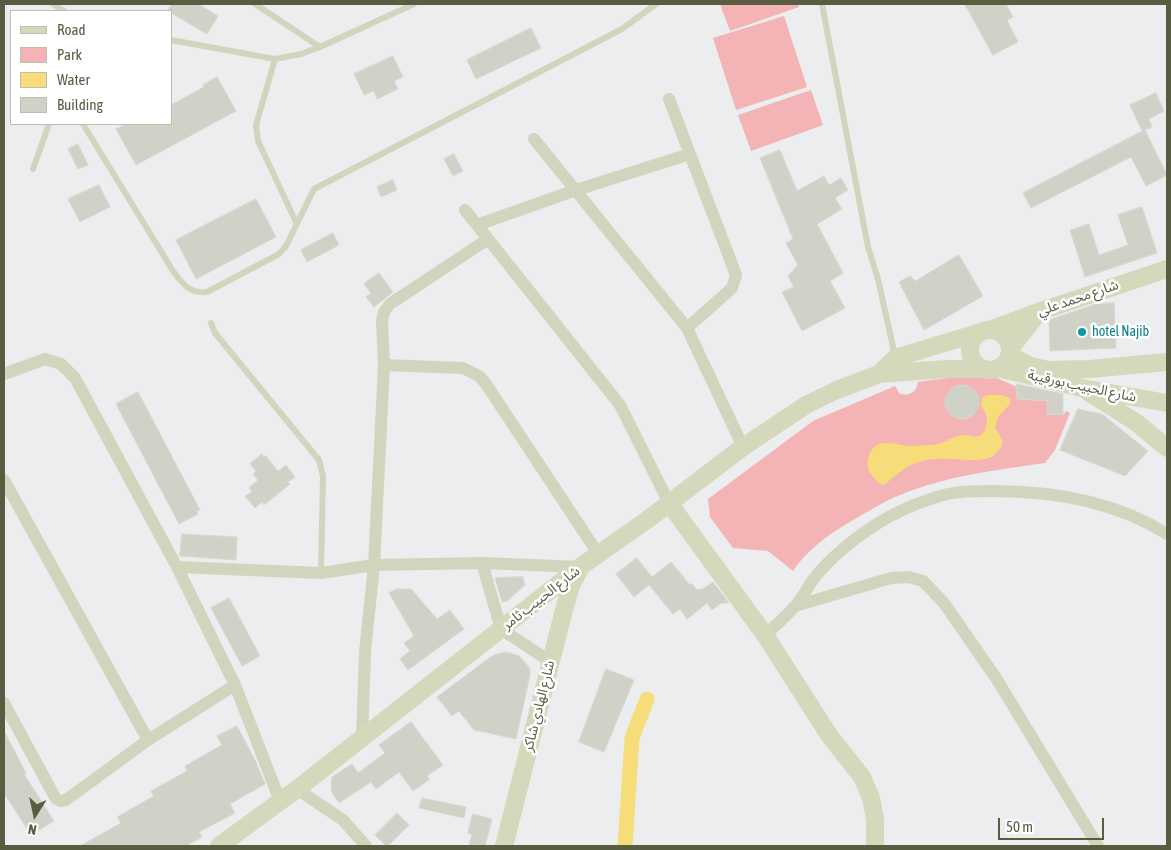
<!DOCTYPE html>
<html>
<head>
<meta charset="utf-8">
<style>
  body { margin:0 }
  #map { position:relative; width:1171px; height:850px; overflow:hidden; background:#ebedef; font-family:"Asap Condensed",sans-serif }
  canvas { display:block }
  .frame { position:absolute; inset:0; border:5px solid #5a5c42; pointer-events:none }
  .legend { position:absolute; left:10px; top:10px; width:162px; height:115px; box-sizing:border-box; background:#fff; border:1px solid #bdbeb3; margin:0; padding:6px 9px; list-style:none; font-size:15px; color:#5a5c42 }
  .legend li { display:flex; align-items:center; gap:10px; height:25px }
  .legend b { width:25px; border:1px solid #bdbeb3 }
  .north { position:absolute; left:10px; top:790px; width:50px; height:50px; -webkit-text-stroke:4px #fff; paint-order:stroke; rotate:190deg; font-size:14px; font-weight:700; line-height:20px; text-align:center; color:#5a5c42 }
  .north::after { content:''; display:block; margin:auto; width:18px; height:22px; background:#5a5c42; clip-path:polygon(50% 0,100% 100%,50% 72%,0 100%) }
  .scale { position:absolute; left:998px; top:818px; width:106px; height:22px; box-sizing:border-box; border:2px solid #5a5c42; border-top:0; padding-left:6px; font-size:15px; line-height:18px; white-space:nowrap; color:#5a5c42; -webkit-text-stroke:4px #fff; paint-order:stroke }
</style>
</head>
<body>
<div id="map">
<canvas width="1171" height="850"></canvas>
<div class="frame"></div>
<ul class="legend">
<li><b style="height:6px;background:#d5d8bb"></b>Road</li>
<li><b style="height:14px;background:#f4b3b4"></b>Park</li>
<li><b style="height:14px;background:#f6dd7a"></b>Water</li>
<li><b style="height:14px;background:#d0d2c7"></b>Building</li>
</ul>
<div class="north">N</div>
<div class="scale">50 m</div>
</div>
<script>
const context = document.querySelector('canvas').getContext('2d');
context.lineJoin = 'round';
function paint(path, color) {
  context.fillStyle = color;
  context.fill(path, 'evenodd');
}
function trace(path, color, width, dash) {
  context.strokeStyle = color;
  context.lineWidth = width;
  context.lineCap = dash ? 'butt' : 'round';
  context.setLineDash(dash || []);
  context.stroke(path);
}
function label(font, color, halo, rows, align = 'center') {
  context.font = font + ' "Asap Condensed","Noto Sans Arabic",sans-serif';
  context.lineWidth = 5;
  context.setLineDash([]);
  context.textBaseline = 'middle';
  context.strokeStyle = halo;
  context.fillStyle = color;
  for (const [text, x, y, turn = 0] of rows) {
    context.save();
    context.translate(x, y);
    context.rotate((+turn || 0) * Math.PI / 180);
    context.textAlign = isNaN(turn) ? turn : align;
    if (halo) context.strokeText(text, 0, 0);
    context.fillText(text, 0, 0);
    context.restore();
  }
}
const green = new Path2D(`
  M720,4H798L799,7L730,31Z
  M784,16L807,87L736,110L713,38Z
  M811,90L823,125L751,151L738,115Z
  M986,373L1017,387V399L1048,401L1047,414L1063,415L1066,411L1070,413L1055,450L1045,463C996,470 946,476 900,495C886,500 873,509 860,516C835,530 809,547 793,571L768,551L733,548L710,517L708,499L813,421L895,386L900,394C910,396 917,392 918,382Z`);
const water = new Path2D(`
  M987,395H1001L1010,398V404L998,417L995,428L1003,441C997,465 972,460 954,459C943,458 929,458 919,462C906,465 894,477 884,485C878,484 874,478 870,473C867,466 867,461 869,455C875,437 896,445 910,446C917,446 925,445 933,445C943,444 951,437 962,435C969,434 978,440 983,433C987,429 988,420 986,415C985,411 982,409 981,405C981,404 983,398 983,397Z`);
const canal = new Path2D(`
  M625,846L632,738L647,699`);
const building = new Path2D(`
  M172,4H198L218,16L207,34L171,13V11H168Z
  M965,4H1006L1013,17L1007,20L1018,42L993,55Z
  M531,28L541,48L476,79L467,60Z
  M393,56L403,77L394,81L398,89L377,99L374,91L364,95L354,74Z
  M217,77L236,111L136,165L116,129L127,124H171V105L204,87L203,85Z
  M1156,93L1164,111L1149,119L1152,127L1142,131L1130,105Z
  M1145,130L1167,175L1146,186L1131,157L1031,208L1023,193Z
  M78,144L88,165L78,169L68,149Z
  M780,150L797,191L824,176L829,185L841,178L848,190L835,198L842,209L817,224L843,273L830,281L845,308L802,331L782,292L794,287L788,276L798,265L786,243L793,239L760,158Z
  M454,154L463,171L453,176L444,159Z
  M393,180L397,190L381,197L377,187Z
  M99,185L110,207L80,222L68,199Z
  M256,199L276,237L196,279L176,240Z
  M1142,207L1157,253L1085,277L1070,230L1089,224L1099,255L1128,245L1118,215Z
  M333,233L339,245L307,262L301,250Z
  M959,255L983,296L924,330L899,282L910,276L915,281Z
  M379,273L393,292L374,307L366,297L371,293L364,284Z
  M1114,303L1116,348L1050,351L1049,320L1096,304Z
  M1017,384L1063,394V415L1047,414L1048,401L1017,399Z
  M945 402a17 17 0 1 1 34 0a17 17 0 1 1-34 0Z
  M138,392L200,510L197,511L198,514L179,524L116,404Z
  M1078,409L1102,414L1148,451L1125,476L1060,450Z
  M262,454L264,457L266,456L278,471L286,465L295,477L288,482L290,484L264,505L262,502L255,508L245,496L252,492L249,488L258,480L253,474L256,471L250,464Z
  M182,534L237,537L236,560L180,556Z
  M637,558L652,577L671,562L690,585L692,584L697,590L699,589L701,590L713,582L729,603H721L712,610L707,603L687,619L680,609L673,614L649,585L634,597L616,574Z
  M523,577L525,585L507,601L502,602L495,578Z
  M397,589H411L437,619L450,610L464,629L408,670L400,659L410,651L404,643L414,636L389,593Z
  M229,598L260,656L242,666L211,608Z
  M506,652L519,656L529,667L530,675L516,739L474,730L459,711L452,716L437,697L489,658L494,655Z
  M606,669L634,680L604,752L579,742Z
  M411,722L443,765L427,776L430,779L413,791L399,772L376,789L371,782L339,803L331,791L332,777L352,764L358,773L385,753L379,745Z
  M237,726L255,760L265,784L230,804L235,813L199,832L202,837L186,846H80L121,823L117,817L154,796L151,791L187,771L185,766L222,745L217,736Z
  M4,731L26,773L24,774L54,821L31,835L4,793Z
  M422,798L466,807L464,818L419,808Z
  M397,813L409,825L388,846H386L375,835Z
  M473,814L492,819L485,846H469L472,834L468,833Z`);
const lane = new Path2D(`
  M53,4L64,11
  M255,4L320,47
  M822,4L868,247L878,279L895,356
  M171,40L275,59L301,54L320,47L414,4
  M275,59L256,125L258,141L296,222
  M83,124L173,271C182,283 189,294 207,292L279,254L286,246L314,189L622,29L656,4
  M33,169L49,124
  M211,323L215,333L319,460L323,476L321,573`);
const street = new Path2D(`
  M669,99L736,275L732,288L687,328
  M534,139L687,328L743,447
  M465,210L620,405L669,503
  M477,225L576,190L690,154
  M384,365L463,368L479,376L486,384L599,555
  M4,374L45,359L61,364L75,378L177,567L235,685L280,801
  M4,480L148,740
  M482,563L501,629L551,662
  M177,567L321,573L374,565L482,563L580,567
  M795,606L891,578L909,577L923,581L944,603L996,678L1098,846
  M765,635C775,626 786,617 795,606C802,599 807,589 812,581C821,569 832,558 844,548C871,525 905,506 940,496C956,491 975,491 993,491C1052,491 1116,502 1167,534
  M4,703L56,799L60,801L66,800L148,740L235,685
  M362,737L365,652L374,565L384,365L382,321L384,312L390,304L488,239
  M297,789L343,820L366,846`);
const secondary = new Path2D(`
  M990,330L1041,311L1167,269
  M970 350a20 20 0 1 1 40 0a20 20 0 1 1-40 0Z
  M1010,349L1039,312
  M1009,355L1031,366L1048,370L1089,369L1167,362
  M998,368L1082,388L1167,403
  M879,374L895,358L981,332
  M1088,392L1137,423L1167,448
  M669,503L765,635L829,735L862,777L871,798L875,819V846
  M219,846L297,789L580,567L647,520L743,447L806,405L837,390L879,374L946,369H986
  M504,846L564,610L571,586L579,570`);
const markers = [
  [1082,332,5,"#0f9aa8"]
];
const streetNames = [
  ["شارع محمد علي",1078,298,-19],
  ["شارع الحبيب بورقيبة",1082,386,12],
  ["شارع الحبيب ثامر",541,598,-38],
  ["شارع الهادي شاكر",539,706,-76]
];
const cultureNames = [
  ["hotel Najib",1092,332]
];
paint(green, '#f4b3b4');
paint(water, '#f6dd7a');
trace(canal, '#f6dd7a', 15);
paint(building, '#d0d2c7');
trace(building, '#d6d9cf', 1);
trace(lane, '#d3d4bd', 6);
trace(street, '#d3d4bd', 12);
trace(secondary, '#d5d8bb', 18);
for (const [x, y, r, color] of markers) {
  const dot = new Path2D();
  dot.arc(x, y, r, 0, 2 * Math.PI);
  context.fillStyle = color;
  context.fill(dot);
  trace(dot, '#fff', 2);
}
label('14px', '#5a5c42', '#fff', streetNames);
label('14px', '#0d838f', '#fff', cultureNames, 'left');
</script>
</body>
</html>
